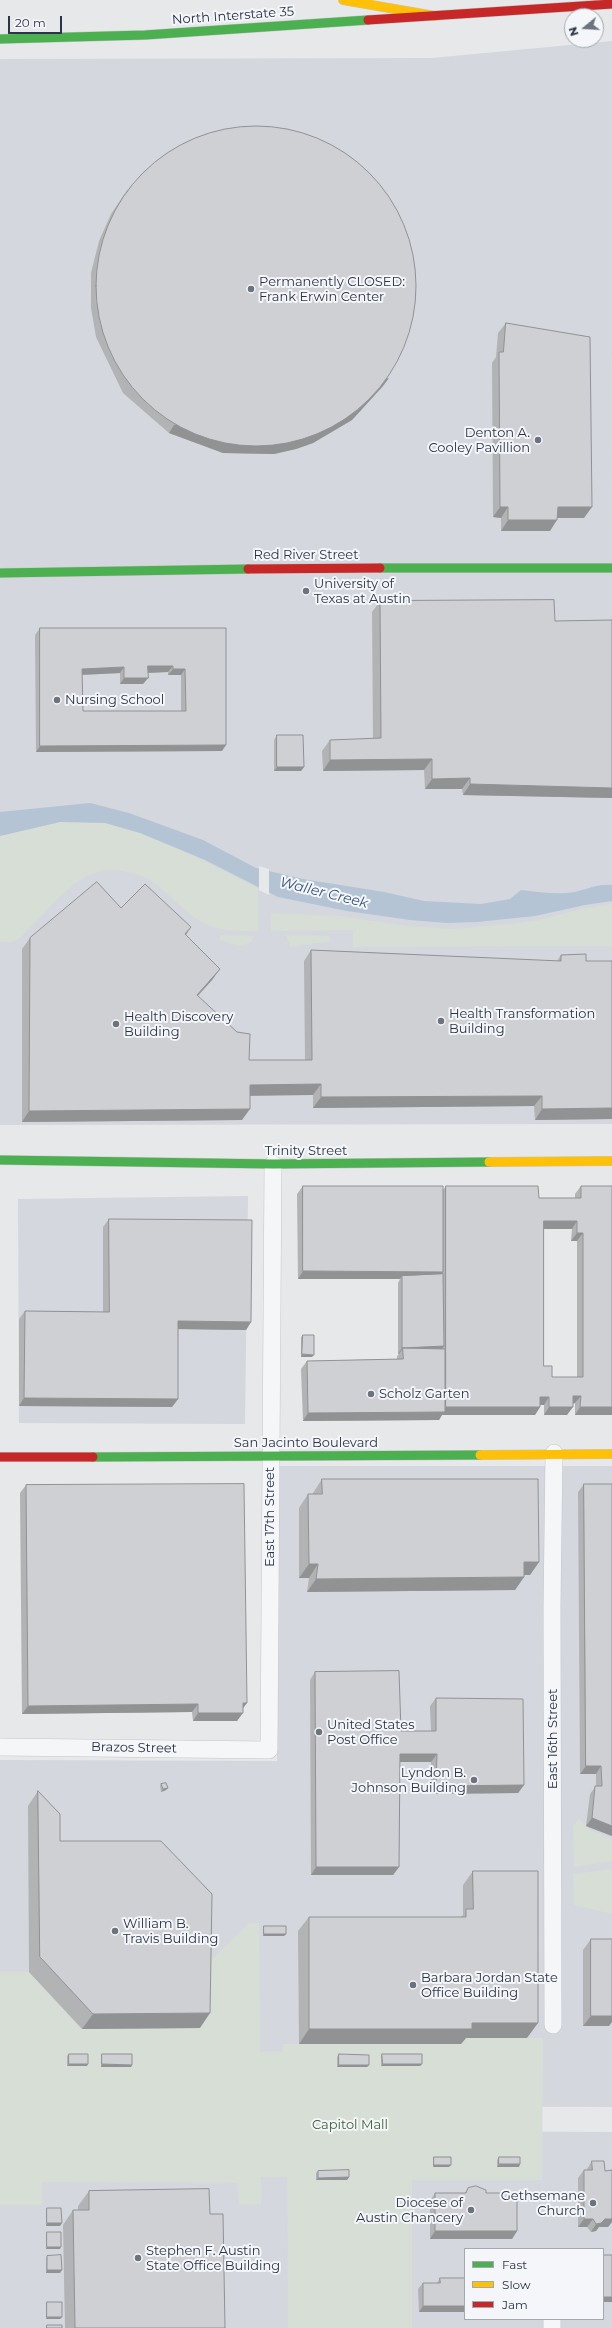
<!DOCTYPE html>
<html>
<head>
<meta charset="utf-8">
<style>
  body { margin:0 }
  #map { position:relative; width:612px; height:2328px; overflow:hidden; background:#e6e8ea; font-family:Montserrat,sans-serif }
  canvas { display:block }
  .legend { position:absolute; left:464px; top:2248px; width:140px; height:72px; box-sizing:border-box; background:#f4f6f9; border:1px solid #a4a8b1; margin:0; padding:5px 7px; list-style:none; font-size:12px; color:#2b3445 }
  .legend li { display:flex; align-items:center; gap:8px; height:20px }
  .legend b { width:20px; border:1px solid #a4a8b1 }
  .north { position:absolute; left:564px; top:8px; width:40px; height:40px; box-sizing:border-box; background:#f4f6f9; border:1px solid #a4a8b1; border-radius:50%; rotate:252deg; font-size:11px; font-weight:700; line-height:16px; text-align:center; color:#2b3445 }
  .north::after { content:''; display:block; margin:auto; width:14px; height:18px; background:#6c737f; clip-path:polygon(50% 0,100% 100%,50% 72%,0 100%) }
  .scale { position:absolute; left:8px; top:16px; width:54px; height:18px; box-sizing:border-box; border:2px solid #2b3445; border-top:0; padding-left:5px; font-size:12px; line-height:14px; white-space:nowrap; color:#2b3445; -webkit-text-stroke:3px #f4f6f9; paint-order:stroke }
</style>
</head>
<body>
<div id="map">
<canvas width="612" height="2328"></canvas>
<ul class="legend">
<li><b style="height:5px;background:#4caf50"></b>Fast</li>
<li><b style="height:5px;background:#ffc107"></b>Slow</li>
<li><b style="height:5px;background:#c62828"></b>Jam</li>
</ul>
<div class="north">N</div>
<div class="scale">20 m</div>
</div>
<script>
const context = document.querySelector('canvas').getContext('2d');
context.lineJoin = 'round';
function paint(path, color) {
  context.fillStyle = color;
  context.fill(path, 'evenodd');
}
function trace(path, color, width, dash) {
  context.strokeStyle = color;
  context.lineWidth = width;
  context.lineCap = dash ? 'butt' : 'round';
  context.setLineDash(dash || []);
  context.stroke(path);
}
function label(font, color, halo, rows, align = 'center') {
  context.font = font + ' Montserrat,sans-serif';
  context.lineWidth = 4;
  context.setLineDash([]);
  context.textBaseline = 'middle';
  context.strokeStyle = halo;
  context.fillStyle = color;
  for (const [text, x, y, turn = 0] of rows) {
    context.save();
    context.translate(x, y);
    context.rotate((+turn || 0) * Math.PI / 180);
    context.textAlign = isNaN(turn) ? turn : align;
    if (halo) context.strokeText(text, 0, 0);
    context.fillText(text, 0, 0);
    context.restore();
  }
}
const built = new Path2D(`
  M612,41V1124L0,1125V59L432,58Z
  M248,1196L245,1424L19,1423L18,1199Z
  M276,1466H612V2107L0,2105V1760L277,1761Z
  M0,2129L612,2132V2328H0ZM465,2249H603V2319H465Z`);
const green = new Path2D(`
  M611,358H612V553Z
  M60,822C75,822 92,820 106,823C159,834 210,865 258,888V931C241,931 222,932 207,925C185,915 173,896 154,883C136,870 108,866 87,876C69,884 36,922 20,938L13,942H0V836Z
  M612,904V946L353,947V930L271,931V913H273L339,916L408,926L455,929L536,921L581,909Z
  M220,935L254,936L251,942L240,946L219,940Z
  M286,935L329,936L331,941L290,947Z
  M579,1818L590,1830L612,1839V1861L574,1867L573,1826Z
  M612,1869V1914L574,1905L573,1874Z
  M249,1923H259L260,2052H282L283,2044L462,2038H543L542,2180H412V2328H288L287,2177H261V2204L239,2205L237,2183L42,2182V2205H0V1972H29L83,2029L201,1970Z`);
const water = new Path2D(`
  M90,803L129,813L203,840L256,868L303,879L384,892L424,901L481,904L510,899L521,890C538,892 558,895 575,892C589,889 596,884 612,885V901L585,905L535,916L477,922L446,923L410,920L347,911L278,897L205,860L140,833L105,823L60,822L0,836V812Z`);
const pier = new Path2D(`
  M259,866L269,869V895L259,890Z`);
const street = new Path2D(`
  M0,1747L269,1750L273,1164
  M553,2025L552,1607L554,1453
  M552,2328V2319`);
const fast = new Path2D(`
  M0,39L145,35L368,20
  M380,568H612
  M0,573L248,569
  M0,1160L273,1164L489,1162
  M93,1457L480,1455`);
const slow = new Path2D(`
  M343,0L435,16
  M489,1162L612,1161
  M480,1455L612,1454`);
const jam = new Path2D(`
  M368,20L612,4
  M248,569L380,568
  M0,1457H93`);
const wall = new Path2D(`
  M128,189L383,386L352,420L313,443L296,449L274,454L223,453L169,433L123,393L96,337L91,308V273L99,241L111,214Z
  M506,323L584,518H557L550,531H501V518L493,517L492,363L496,357L498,333Z
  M380,601L555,621L612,620V798L463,795L462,789H425L424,770L323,771L322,751L330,740L373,739L372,612Z
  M40,628H226L222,751L36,752L35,635ZM168,672V675H181V711H83L82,675L120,673V684H143L148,678V673Z
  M277,735L304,767L301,771H274V740Z
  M121,908L186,935L220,969L212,980L198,996L249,1060H305L304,961L311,950L557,961L561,955L586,961L612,1119L535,1120L534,1106L313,1108V1095H250L242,1120L22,1122V949L30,938Z
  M303,1186L443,1190L446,1186L539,1198H575V1194L581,1186H612V1415H575V1403L573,1404L567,1415H544V1405H540V1407L535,1415H442L439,1420L303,1421L301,1369L307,1361L397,1359V1356L399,1354H398V1283L400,1279H298L297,1194ZM544,1229H572L571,1241H577V1377H552L544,1366Z
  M109,1219L251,1322L246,1330L178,1329V1399L172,1407L19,1406V1319L25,1311L103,1312V1227Z
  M303,1335L312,1357H301V1337Z
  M322,1479L539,1562L530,1575H524V1577L515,1590L307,1592L309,1578H299V1508L308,1494H313V1493Z
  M584,1484L612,1836L586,1826L590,1794L596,1786V1774H580L578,1492Z
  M26,1485L243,1709L237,1721H193L192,1712L22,1714L20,1493Z
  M315,1672L401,1731H431L430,1706L436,1698L524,1785L518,1793L431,1794V1762H400L399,1867L393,1875H311L310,1680Z
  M161,1784L168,1788L166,1790L161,1792L160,1786Z
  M38,1791L60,1841L200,2028L82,2029L29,1972L28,1806Z
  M473,1871L527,2038H466L461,2044H299L298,1931L309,1917H461L463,1915V1885Z
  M264,1926L286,1934L284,1936H263V1928Z
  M591,1939L609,2026H583V1950Z
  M69,2054L87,2066H67V2056Z
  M102,2054L132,2065L131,2067H101V2056Z
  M339,2054L369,2065L367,2067H337V2057Z
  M382,2054L422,2064L420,2066H381V2056Z
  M434,2157L449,2167H433V2159Z
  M499,2157L519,2167H497V2160Z
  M592,2161L605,2171L612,2170V2222L608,2227H599L596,2231L591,2232L587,2227H578V2178L584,2170H587V2169Z
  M318,2171L349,2177L347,2180H316V2173Z
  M468,2188L517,2231L512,2239H430V2201L435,2193H465Z
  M89,2191L210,2214L225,2328H65L63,2225L73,2210H78V2206Z
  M47,2208L60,2226H46V2210Z
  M47,2232L60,2249H46V2234Z
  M47,2256L60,2273H46V2258Z
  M440,2278H465V2312H419L418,2289L423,2283H437Z
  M47,2302L62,2317L60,2319H46V2304Z`);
const shadedWall = new Path2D(`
  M389,378L383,386L352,420L313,443L296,449L274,454L223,453L169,433L174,425Z
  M500,507H508L501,518L493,517Z
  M558,507H592L584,518H550Z
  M508,520H557L550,531H501Z
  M148,666H173L168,672L143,673Z
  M124,667L120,673L78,675L82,669Z
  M173,669H185L181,675H168Z
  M124,678H148L143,684H120Z
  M226,745L222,751L36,752L40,746Z
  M432,759L424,770L323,771L330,760Z
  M277,767H304L301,771H274Z
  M470,778L462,789H425L432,779Z
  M470,784L612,788V798L463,795Z
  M191,927L184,938L185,934Z
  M220,969L212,980L189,1005L197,995Z
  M321,1084L313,1095L242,1096L250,1085Z
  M542,1096L534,1106L313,1108L321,1097Z
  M612,1108V1119L535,1120L542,1109Z
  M250,1109L242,1120L22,1122L29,1111Z
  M544,1221H577L572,1229H539Z
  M577,1233H583L577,1241H571Z
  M303,1271L443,1272L437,1280L402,1276L400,1279H298Z
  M178,1321L251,1322L246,1330L173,1329Z
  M444,1346L440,1352L403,1348L399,1354H398L402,1348Z
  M302,1354L314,1355L312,1357H301Z
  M573,1396H581L575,1403L567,1404Z
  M540,1397H549L544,1405H534Z
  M24,1398L178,1399L172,1407L19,1406Z
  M446,1407H540L535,1415H442L439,1420L303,1421L308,1413L443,1412Z
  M549,1407H573L567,1415H544Z
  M580,1407H612V1415H575Z
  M524,1562H539L530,1575H515Z
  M309,1564H318L309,1578H299Z
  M524,1577L515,1590L307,1592L316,1579Z
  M243,1703H247L241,1711Z
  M198,1704L192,1712L22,1714L28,1706Z
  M198,1713H243L237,1721H193Z
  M400,1754H437L431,1762H395Z
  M586,1766H601L596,1774H580Z
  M524,1785L518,1793L431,1794L436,1786Z
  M168,1788L166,1790L161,1792L163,1789Z
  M592,1818L612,1826V1836L586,1826Z
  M316,1867H399L393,1875H311Z
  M264,1934H286L284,1936H263Z
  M210,2013L200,2028L82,2029L93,2014Z
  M612,2015V2022L609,2026H583L591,2016Z
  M472,2023H538L527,2038H466L461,2044H299L309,2029Z
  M69,2064H88L87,2066H67Z
  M102,2064L132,2065L131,2067H101Z
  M383,2064H422L420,2066H381Z
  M339,2065H369L367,2067H337Z
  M499,2164H520L519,2167H497Z
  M434,2165H451L449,2167H433Z
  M349,2177L347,2180H316L318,2178Z
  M584,2219H593L587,2227H578Z
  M605,2219H612V2222L608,2227H599L596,2231L591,2232L596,2224Z
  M47,2223H62L60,2226H46Z
  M435,2231H517L512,2239H430Z
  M47,2247H61L60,2249H46Z
  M47,2270H62L60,2273H46Z
  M603,2297H612V2302H603Z
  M423,2306H465V2312H419Z
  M47,2317H62L60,2319H46Z`);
const building = new Path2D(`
  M96 286a160 160 0 1 1 320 0a160 160 0 1 1-320 0Z
  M506,323L590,337L592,507H558L557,520H508V507H500L499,352H503Z
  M554,600L555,621L612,620V788L470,784V778L432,779V759L330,760V740L381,738L380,601Z
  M40,628H226V745L40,746ZM148,666H173V669H185L186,711H83L82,669L124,667V678H148Z
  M277,735H303L304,767H277Z
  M97,882L121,908L145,884L191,927L185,934L220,969L197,995L237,1032L250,1034L249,1060H312L311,950L561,961V955L586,954V961H612V1108L542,1109V1096L321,1097V1084L250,1085V1109L29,1111L30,938Z
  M303,1186H443V1272L303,1271Z
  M446,1186H538L539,1198H581V1186H612V1407H580L581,1396H573V1407H549V1397H540V1407H446ZM544,1221H577V1233H583V1377H552V1366H544Z
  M109,1219L252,1220L251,1322L178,1321V1399L24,1398L25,1311L109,1312Z
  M443,1274L444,1346L402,1348V1276Z
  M303,1335H314V1355L302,1354Z
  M403,1348L445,1349V1412L308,1413L307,1361L403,1359Z
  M322,1479H538L539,1562H524V1577L316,1579L318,1564H309L308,1494H322Z
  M244,1484L247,1703H243V1713H198V1704L28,1706L26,1485Z
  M584,1484H612V1826L592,1818L595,1786H602L601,1766H586Z
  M399,1671L401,1731H436V1698L523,1699L524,1785L436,1786L437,1754H400L399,1867H316L315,1672Z
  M166,1783L168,1788L163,1789L161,1784Z
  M38,1791L60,1814V1841H161L212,1894L210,2013L93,2014L40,1957Z
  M473,1871H538V2023H472V2029H309V1917H466V1909H473Z
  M264,1926H286V1934H264Z
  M591,1939H612V2016H591Z
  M69,2054H88V2064H69Z
  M102,2054H132V2065L102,2064Z
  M339,2054L369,2055V2065H339Z
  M382,2054H422V2064H383Z
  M434,2157H451V2165H434Z
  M499,2157H520V2164H499Z
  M592,2161H604L605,2171L612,2170V2219H605L601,2223L596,2224L593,2219H584V2170H592Z
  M349,2170V2177L318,2178V2171Z
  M476,2186L486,2190V2193H517V2231H435V2193H466L468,2188Z
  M209,2189L210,2214H223L225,2328H75L73,2210H89V2191Z
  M47,2208H61L62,2223H47Z
  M47,2232H61V2247H47Z
  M61,2255L62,2270H47V2256Z
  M603,2255H612V2297H603Z
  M440,2278H465V2306H423V2283H440Z
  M47,2302H62V2317H47Z
  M47,2325H62V2328H47Z`);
const markers = [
  [251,289,4,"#6c737f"],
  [538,440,4,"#6c737f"],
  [306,591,4,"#6c737f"],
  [57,700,4,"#6c737f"],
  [441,1021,4,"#6c737f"],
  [116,1024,4,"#6c737f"],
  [371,1394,4,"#6c737f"],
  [319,1732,4,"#6c737f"],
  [474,1780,4,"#6c737f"],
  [115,1931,4,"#6c737f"],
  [413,1985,4,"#6c737f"],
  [593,2203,4,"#6c737f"],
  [471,2210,4,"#6c737f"],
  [138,2258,4,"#6c737f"]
];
const streetNames = [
  ["North Interstate 35",233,16,-4],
  ["Red River Street",306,555],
  ["Trinity Street",306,1151],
  ["San Jacinto Boulevard",306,1443],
  ["East 17th Street",270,1517,-90],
  ["East 16th Street",553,1739,-90],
  ["Brazos Street",134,1748,1]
];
const poiNames = [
  ["Permanently CLOSED:",259,282],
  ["Frank Erwin Center",259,297],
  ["Denton A.",530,433,"right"],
  ["Cooley Pavillion",530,448,"right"],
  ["University of",314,584],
  ["Texas at Austin",314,599],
  ["Nursing School",65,700],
  ["Health Transformation",449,1014],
  ["Building",449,1029],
  ["Health Discovery",124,1017],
  ["Building",124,1032],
  ["Scholz Garten",379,1394],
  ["United States",327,1725],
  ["Post Office",327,1740],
  ["Lyndon B.",466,1773,"right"],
  ["Johnson Building",466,1788,"right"],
  ["William B.",123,1924],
  ["Travis Building",123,1939],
  ["Barbara Jordan State",421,1978],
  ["Office Building",421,1993],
  ["Gethsemane",585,2196,"right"],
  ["Church",585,2211,"right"],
  ["Diocese of",463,2203,"right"],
  ["Austin Chancery",463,2218,"right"],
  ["Stephen F. Austin",146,2251],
  ["State Office Building",146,2266]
];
const parkNames = [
  ["Capitol Mall",350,2125]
];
const waterNames = [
  ["Waller Creek",324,893,14]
];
paint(built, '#d4d7dd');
paint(green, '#d6ded6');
paint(water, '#b4c4d5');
paint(pier, '#e6e8ea');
trace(street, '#c4c6c8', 18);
trace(fast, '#c4c6c8', 10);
trace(slow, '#c4c6c8', 10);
trace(jam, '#c4c6c8', 10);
trace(street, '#f5f6f7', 17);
trace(fast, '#4caf50', 9);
trace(slow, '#ffc107', 9);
trace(jam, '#c62828', 9);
paint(wall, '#b1b3b5');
paint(shadedWall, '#909294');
paint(building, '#ced0d3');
trace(building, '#909294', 1);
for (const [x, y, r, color] of markers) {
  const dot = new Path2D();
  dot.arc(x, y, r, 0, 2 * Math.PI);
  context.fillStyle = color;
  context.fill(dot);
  trace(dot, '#f4f6f9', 1.5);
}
label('13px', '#2b3445', '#f4f6f9', streetNames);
label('13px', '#2b3445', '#f4f6f9', poiNames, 'left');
label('13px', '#3f6138', '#f4f6f9', parkNames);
label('italic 14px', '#34527a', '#f4f6f9', waterNames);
</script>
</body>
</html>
